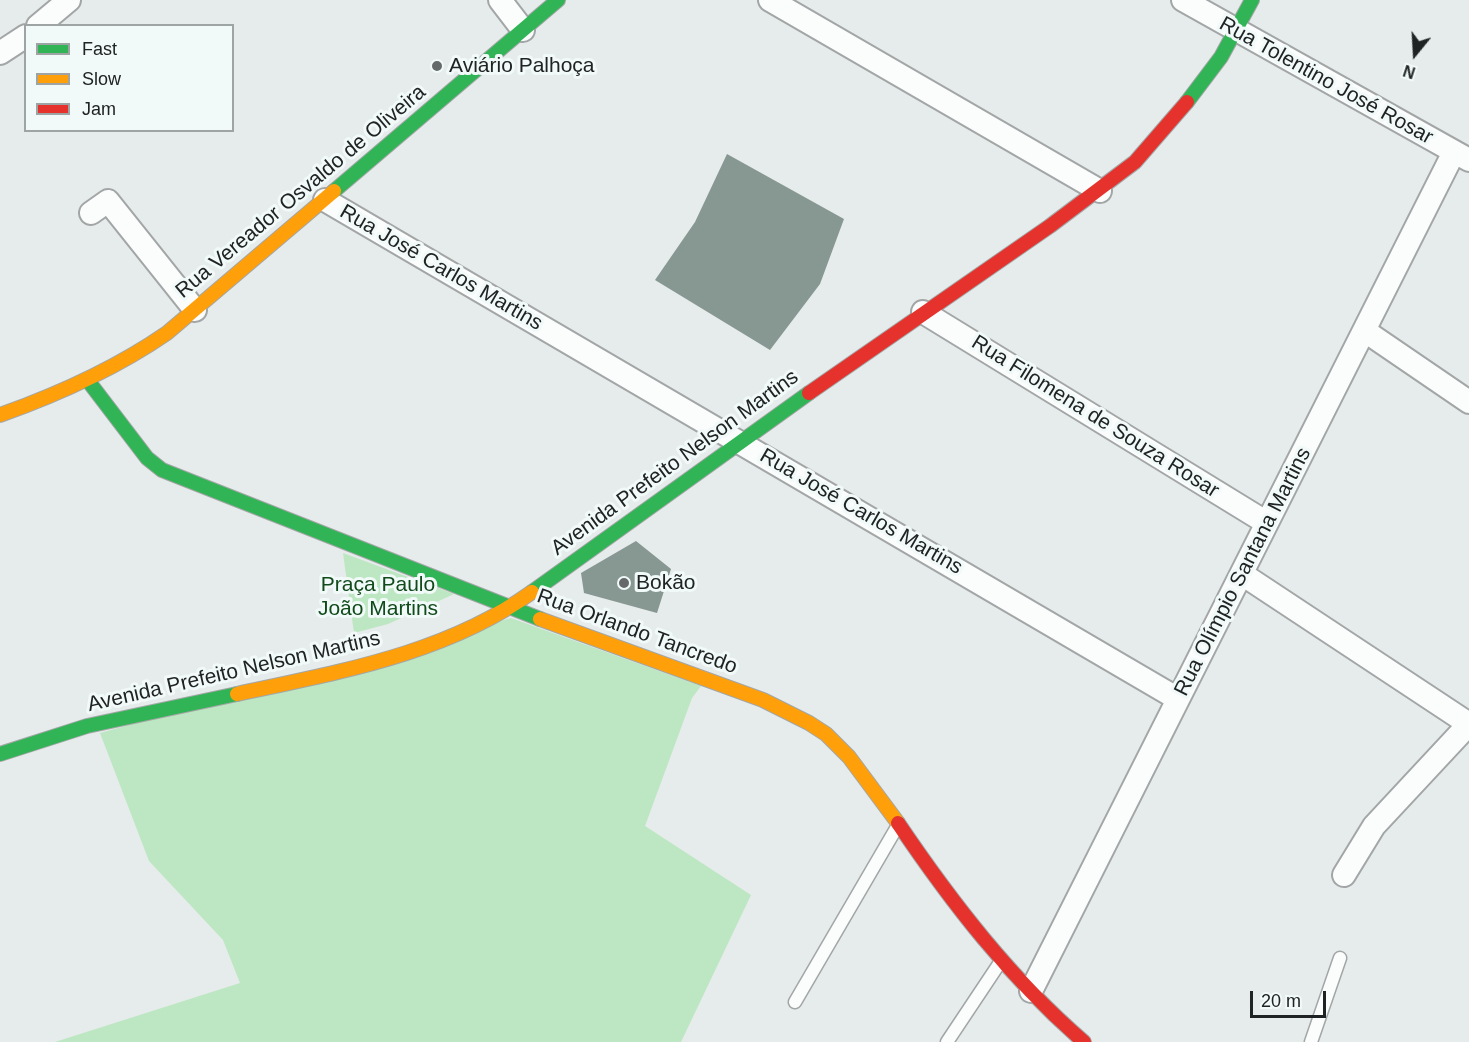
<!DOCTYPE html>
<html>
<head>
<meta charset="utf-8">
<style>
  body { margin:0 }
  #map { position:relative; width:1469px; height:1042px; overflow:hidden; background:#e6ebeb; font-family:Helvetica,sans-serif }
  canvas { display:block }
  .legend { position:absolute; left:24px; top:24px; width:210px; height:108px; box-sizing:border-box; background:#f1faf9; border:2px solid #9da4a3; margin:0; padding:8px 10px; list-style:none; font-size:18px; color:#202323 }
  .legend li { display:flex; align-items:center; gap:12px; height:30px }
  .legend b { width:30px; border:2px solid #9da4a3 }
  .north { position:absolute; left:1385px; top:24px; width:60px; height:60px; -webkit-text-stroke:4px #f1faf9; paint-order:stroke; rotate:198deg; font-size:16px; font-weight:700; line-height:24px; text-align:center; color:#202323 }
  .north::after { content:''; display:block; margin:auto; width:21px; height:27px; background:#202323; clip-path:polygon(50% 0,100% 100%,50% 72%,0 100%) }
  .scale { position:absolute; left:1250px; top:991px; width:76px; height:27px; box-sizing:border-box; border:3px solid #202323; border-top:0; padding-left:8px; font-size:18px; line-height:21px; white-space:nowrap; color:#202323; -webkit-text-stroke:4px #f1faf9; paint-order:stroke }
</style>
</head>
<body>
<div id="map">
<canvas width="1469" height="1042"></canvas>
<ul class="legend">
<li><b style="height:8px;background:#30b455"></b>Fast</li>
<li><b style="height:8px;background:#ff9f0a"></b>Slow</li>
<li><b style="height:8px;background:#e5322d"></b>Jam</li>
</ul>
<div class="north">N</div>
<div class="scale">20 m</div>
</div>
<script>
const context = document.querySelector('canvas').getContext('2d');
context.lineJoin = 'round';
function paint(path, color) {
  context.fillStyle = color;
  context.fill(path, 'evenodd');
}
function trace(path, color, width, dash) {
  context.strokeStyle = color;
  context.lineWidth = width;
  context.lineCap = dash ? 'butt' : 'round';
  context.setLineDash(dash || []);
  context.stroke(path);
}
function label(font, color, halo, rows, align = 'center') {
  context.font = font + ' Helvetica,sans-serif';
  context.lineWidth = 6;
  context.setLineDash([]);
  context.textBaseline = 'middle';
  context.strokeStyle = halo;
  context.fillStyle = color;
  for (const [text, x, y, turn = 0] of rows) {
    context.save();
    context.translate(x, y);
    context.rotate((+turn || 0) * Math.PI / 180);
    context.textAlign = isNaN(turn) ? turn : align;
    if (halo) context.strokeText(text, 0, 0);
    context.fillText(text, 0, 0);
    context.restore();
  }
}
const green = new Path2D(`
  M343,553L454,594L388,624L354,633Z
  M511,618L701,686L692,698L645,826L751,895L681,1042H55L240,983L223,940L149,861L100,733Z`);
const building = new Path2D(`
  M727,154L844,219L820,284L770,350L655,280L695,222Z
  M636,541L671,569L657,613L584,593L581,573Z`);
const lane = new Path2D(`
  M795,1002L897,827
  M947,1042L1001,961
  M1311,1042L1340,958`);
const street = new Path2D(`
  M500,0L523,30
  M770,0L1100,191
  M1183,0L1469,160
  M38,26L69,0
  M0,53L26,36
  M325,200L1178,699
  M91,213L108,201L195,310
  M923,312L1267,523
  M1365,331L1469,402
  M1242,574L1469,724
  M1344,875L1374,826L1469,724
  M1031,991L1454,152`);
const fast = new Path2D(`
  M1187,102L1221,57L1252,0
  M334,191L558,0
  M89,382L147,458L162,470L540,619
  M532,592L809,393
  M0,754L87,726L237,694`);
const slow = new Path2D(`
  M0,415C59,394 115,369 167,333L334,191
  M540,619L763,700L809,723L826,734L849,757L898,823
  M237,694C338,672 446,654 532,592`);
const jam = new Path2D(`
  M809,393L1050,226L1135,162L1187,102
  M898,823C952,903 1011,979 1084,1042`);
const markers = [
  [437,66,6,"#656969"],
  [624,583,6,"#656969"]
];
const poiNames = [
  ["Aviário Palhoça",449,66],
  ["Bokão",636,583]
];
const streetNames = [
  ["Rua Tolentino José Rosar",1326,81,29],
  ["Rua Vereador Osvaldo de Oliveira",301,192,-40],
  ["Rua José Carlos Martins",441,268,30],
  ["Rua Filomena de Souza Rosar",1095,417,32],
  ["Avenida Prefeito Nelson Martins",675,463,-36],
  ["Rua José Carlos Martins",861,512,30],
  ["Rua Olímpio Santana Martins",1243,572,-63],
  ["Rua Orlando Tancredo",637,632,20],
  ["Avenida Prefeito Nelson Martins",234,672,-13]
];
const parkNames = [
  ["Praça Paulo",378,585],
  ["João Martins",378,609]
];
paint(green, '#bde7c2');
paint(building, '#879792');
trace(lane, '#a3a6a6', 15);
trace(street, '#a3a6a6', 26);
trace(fast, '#a3a6a6', 16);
trace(slow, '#a3a6a6', 16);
trace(jam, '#a3a6a6', 16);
trace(lane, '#fbfcfc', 12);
trace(street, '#fbfcfc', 22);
trace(fast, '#30b455', 14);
trace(slow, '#ff9f0a', 14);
trace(jam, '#e5322d', 14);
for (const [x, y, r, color] of markers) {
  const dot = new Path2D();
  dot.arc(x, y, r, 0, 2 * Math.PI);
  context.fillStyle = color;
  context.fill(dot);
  trace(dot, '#f1faf9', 2);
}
label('21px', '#202323', '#f1faf9', poiNames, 'left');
label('21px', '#202323', '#f1faf9', streetNames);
label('21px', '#114a1b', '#f1faf9', parkNames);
</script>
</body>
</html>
